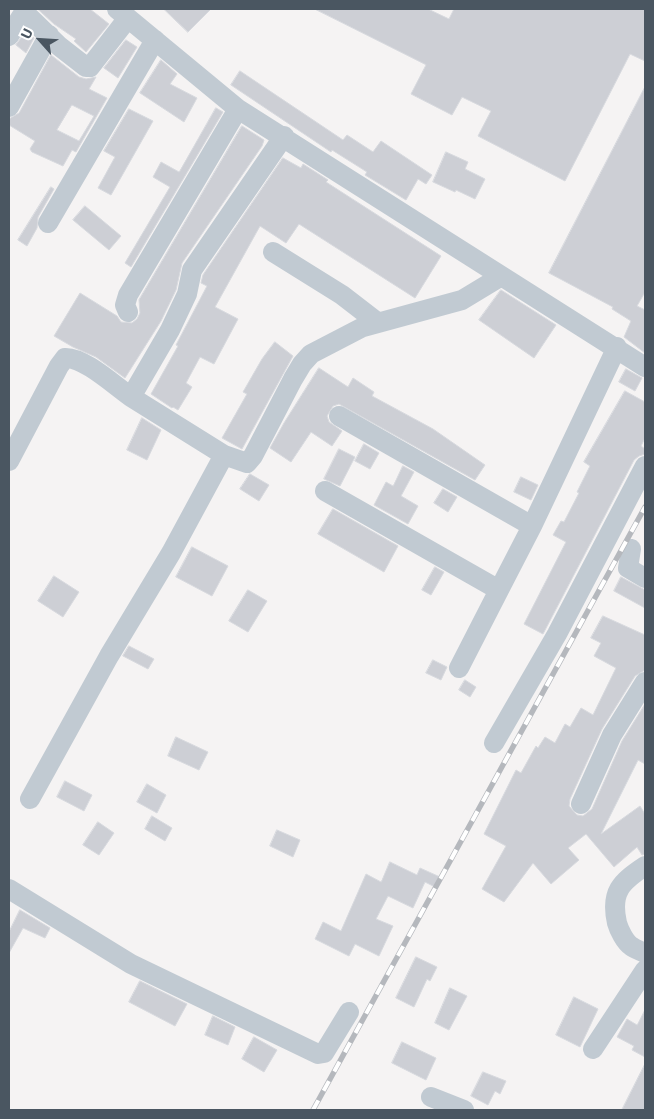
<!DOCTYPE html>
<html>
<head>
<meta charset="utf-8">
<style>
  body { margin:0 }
  #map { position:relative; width:654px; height:1119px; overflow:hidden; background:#f5f3f3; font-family:"Exo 2",sans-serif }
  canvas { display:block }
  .frame { position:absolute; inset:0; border:10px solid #4a5661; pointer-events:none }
  .north { position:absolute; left:15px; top:15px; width:50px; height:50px; -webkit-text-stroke:4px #fff; paint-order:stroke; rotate:296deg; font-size:14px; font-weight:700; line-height:20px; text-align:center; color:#4a5661 }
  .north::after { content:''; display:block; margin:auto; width:18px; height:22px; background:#4a5661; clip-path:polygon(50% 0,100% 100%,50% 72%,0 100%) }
</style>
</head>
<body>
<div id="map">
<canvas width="654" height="1119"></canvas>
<div class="frame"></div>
<div class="north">U</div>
</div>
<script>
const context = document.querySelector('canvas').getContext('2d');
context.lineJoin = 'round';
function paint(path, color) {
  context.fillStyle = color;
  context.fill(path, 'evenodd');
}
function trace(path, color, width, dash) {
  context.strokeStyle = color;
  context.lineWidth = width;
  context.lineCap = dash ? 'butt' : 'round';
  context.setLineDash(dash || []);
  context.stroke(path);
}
const building = new Path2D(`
  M38,9H90L109,24L86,52L74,41L76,39L54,24Z
  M164,9H211L188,32Z
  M315,9H428L449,19L454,9H645V61L630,54L565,181L478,136L491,111L462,97L452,115L411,94L426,65Z
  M26,31L34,38L26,53L16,45Z
  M126,40L137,47L118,78L104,68Z
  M51,55L79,77L86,79L96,77L89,89L107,98L76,152L72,150L63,166L32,152L30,149L35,141L9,125V119L19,113ZM72,105L94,116L79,141L57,130Z
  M161,60L177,74L170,84L197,98L184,122L140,93Z
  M240,71L343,140L347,135L373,152L381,141L432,175L426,184L418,179L406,200L365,175L367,172L332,150L331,152L231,85Z
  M645,87V292L637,306L645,310V353L624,337L631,321L612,309L613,307L549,273Z
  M216,108L223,112L131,267L125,263L170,187L153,177L161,162L179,172Z
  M129,109L153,121L111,195L98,188L115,157L104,151Z
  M242,126L264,140L262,146L182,263L176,290L161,321L125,378L96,357L73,347L54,336L80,293L117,316L121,322L132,323L137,319L140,313L139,300Z
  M446,152L468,162L465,169L485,179L475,199L456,190L455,192L433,182Z
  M283,158L301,168L303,164L328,180L326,182L441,256L415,298L299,224L286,243L260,226L215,307L238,319L214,364L200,357L186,383L192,387L178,410L173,407L172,408L151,394L178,346L176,345L207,286L201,283L203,275Z
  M51,187L54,189L38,217L37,228L27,246L18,240Z
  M85,206L121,236L109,250L73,220Z
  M501,290L556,325L534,358L479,320Z
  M275,342L293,356L242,449L222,438L247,394L243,392L262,359Z
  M319,368L348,387L353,378L374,392L372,396L433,429L485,465L475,480L339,404L333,406L327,416L329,422L342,431L332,446L311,432L291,462L270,448L284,423Z
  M626,369L642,378L635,391L619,382Z
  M625,391L645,402V438L641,446L645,449V454L639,456L634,460L543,634L524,624L566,542L553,535L561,521L564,522L579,493L577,492L590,466L584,462Z
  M142,418L161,430L147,460L127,450Z
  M364,444L379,453L370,469L355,461Z
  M339,449L355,457L340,486L324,479Z
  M403,466L414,472L401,496L418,506L408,524L374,505L386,482L393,486Z
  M250,474L269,485L259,501L240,489Z
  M521,477L538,485L531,500L514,492Z
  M443,489L457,497L448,512L434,503Z
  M333,509L398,546L384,572L318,534Z
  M192,547L228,566L212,596L176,577Z
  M435,567L444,572L431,595L422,590Z
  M54,576L79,592L63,617L38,601Z
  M621,577L645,590V608L614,591Z
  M248,590L267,601L248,632L229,621Z
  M603,616L645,635V670L635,676L602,729L570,799L569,806L577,815L583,816L592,809L622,741L645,704V764L638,760L601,834L640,806L645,814V854L642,855L637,847L614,867L586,834L568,848L579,860L551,884L533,863L504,902L482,889L506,846L484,834L516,770L521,773L536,746L538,748L545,737L555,743L565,724L570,727L581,708L593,715L616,668L594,656L601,643L591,638Z
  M129,646L154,659L148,669L123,656Z
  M433,660L447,667L441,680L426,673Z
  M465,680L476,687L470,697L459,690Z
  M176,737L208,752L199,770L168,756Z
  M65,781L92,795L84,811L57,797Z
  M147,784L166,795L157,813L137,802Z
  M152,816L172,828L165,841L145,829Z
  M98,822L114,833L99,855L83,845Z
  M277,830L300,840L293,857L270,846Z
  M390,862L417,875L420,868L440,877L435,887L425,882L413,908L388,896L376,919L393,926L379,956L355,944L349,956L315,939L323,922L341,931L366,874L381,882Z
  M20,910L50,928L45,938L23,928L9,953V932Z
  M416,957L437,967L430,981L427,979L414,1007L396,998Z
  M140,981L187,1004L175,1026L129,1002Z
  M450,988L467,996L449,1030L435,1023Z
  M574,997L598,1009L580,1047L556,1035Z
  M645,1010V1057L632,1050L634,1046L617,1037L627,1019L637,1025Z
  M213,1016L235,1027L228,1045L205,1035Z
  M254,1037L277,1050L264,1072L242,1059Z
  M402,1042L436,1058L426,1080L392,1063Z
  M645,1064V1110H622Z
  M483,1072L506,1081L500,1094L495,1091L488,1105L471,1096Z`);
const minor = new Path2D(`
  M117,9L238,109L645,367
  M24,12L59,46L86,67H90L128,18
  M9,36L26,9
  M9,107L49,35
  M284,136L192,270L187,294L170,330L131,397L224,455L247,463L253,456L293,379L302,364L311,354L363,327L462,300L500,277
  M48,223L155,40
  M273,252L342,295L377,322
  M128,312L125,305L128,295L238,109
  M339,416L532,526L617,347
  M9,461L59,366L65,358C84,357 115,386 131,397
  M325,491L499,590L532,526
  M631,549L628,568L645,578
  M459,668L499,590
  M494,743L557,634L645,466
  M30,799L109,656L171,553L224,455
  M581,804L612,735L645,682
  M645,866C621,882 610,892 617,923C619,930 625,942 631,946C635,949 641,951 645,953
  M9,889L131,964L318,1054L324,1053L349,1012
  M593,1049L645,970
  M431,1097L464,1110`);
const rail = new Path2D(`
  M313,1110L645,507`);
paint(building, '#cdcfd5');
trace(building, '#d7d9de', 1);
trace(minor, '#c1cad2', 20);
trace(rail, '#b5b8bd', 5.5);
trace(rail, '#fff', 4, [11]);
</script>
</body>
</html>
